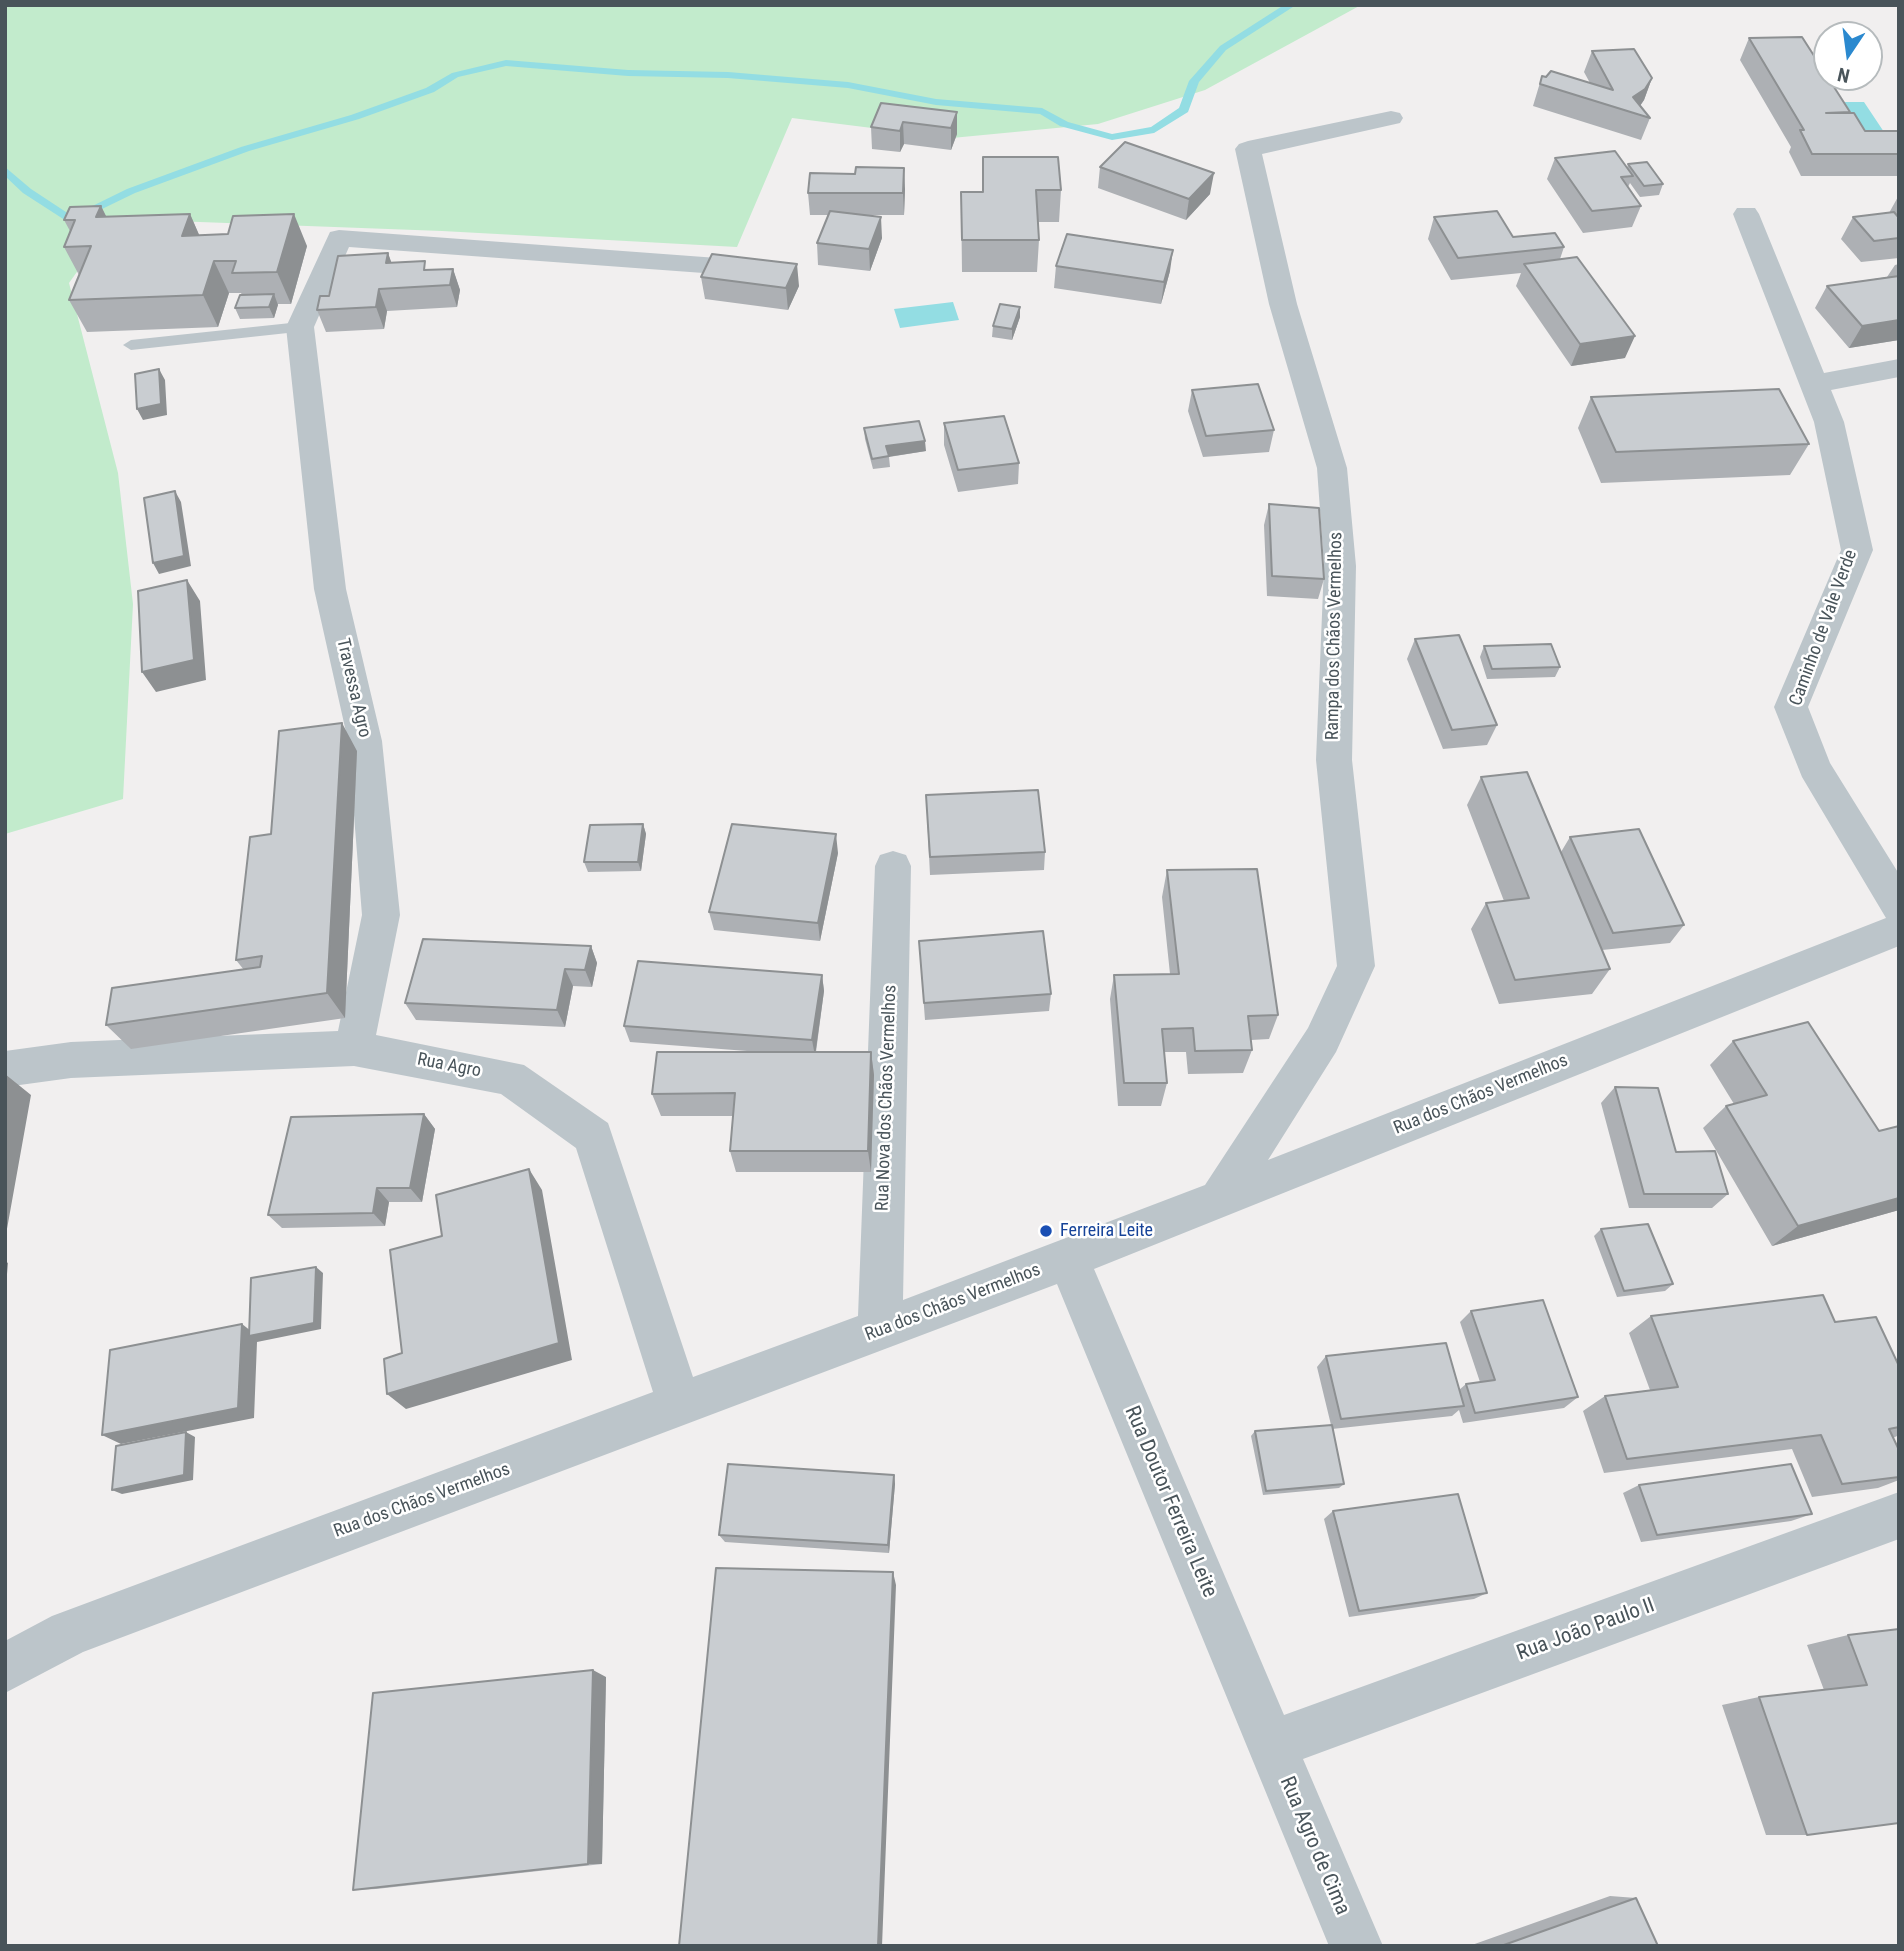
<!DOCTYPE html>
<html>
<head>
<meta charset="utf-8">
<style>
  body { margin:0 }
  #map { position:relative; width:1904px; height:1951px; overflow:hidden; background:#f1efef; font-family:"Roboto Condensed",sans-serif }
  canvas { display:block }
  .frame { position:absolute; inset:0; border:7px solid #49545a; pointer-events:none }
  .north { position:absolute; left:1813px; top:21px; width:70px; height:70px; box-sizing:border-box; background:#fff; border:2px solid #b6bbbd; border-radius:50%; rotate:193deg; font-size:19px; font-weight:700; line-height:28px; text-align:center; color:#49545a }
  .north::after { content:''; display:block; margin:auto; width:24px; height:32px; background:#2b89cf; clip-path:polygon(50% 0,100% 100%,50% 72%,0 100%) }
</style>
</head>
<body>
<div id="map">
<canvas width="1904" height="1951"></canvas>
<div class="frame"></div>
<div class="north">N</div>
</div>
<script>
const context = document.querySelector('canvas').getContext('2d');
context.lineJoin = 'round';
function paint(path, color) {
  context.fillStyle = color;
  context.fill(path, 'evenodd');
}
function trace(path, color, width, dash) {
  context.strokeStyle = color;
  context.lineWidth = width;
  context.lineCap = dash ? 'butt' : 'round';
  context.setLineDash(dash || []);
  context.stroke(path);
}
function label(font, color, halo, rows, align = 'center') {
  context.font = font + ' "Roboto Condensed",sans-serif';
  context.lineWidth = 5;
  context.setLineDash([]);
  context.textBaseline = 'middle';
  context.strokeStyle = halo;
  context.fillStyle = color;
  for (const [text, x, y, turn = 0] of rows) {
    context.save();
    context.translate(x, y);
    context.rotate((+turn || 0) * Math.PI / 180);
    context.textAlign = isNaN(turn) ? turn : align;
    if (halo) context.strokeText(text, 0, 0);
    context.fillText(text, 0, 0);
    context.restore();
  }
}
const green = new Path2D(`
  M5,5H1361L1205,90L1098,124L952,138L792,118L737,247L442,231L173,221L79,269L69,283L118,473L133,604L123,799L5,834Z`);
const water = new Path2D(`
  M1844,102H1864L1884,132H1864Z
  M953,302L959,320L900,328L894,309Z`);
const stream = new Path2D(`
  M1284,5H1296L1226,50L1199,82L1188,112L1154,133L1112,140L1060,126L1040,114L936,105L848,88L728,78L628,76L506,66L458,77L434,92L359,119L249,151L135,193L71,224L23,193L5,176V167L31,189L72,216L127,189L241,147L351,115L426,88L452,73L506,60L628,70L728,72L848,82L936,99L1042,108L1068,122L1112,134L1151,127L1179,108L1189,81L1220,46Z`);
const lane = new Path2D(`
  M300,322L308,327L306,331L131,350L123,345L131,340Z`);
const street = new Path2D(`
  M1391,111L1400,113L1403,118L1400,123L1262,154L1297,304L1347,468L1356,566L1352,760L1375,966L1336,1052L1268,1160L1886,918L1802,777L1774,707L1841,550L1814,422L1733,214L1737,208H1755L1759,214L1824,373L1899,359V377L1831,390L1844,422L1873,550L1808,707L1830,763L1899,874V946L1094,1269L1284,1715L1899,1492V1539L1303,1759L1383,1946H1329L1057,1284L83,1652L5,1693V1641L52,1616L653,1392L576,1148L501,1094L354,1066L71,1078L5,1087V1051L71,1042L338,1031L362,915L348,741L314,589L286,327L330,232L339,230L758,261L768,263L772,269L768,275L758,277L349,247L314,327L346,589L382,741L400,915L376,1035L524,1065L608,1123L693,1377L858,1316L875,866L880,855L893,851L906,855L911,866L903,1300L1205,1185L1308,1028L1337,966L1316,760L1324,566L1317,468L1269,304L1235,149L1239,144L1248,141Z`);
const wall = new Path2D(`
  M1749,38L1850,112L1849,113L1865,131H1899V176H1801L1789,152L1791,147L1740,60Z
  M1592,51L1652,78L1644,100L1640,106L1650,118L1641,140L1533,106L1542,76L1590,83L1584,72Z
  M957,112V134L951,150L904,144L900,152L872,149L871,127Z
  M983,157L1061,190L1059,222H1038L1039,240L1037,272H962L961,192H982Z
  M1555,158L1627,168L1628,164L1663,184L1659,195L1640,197L1630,183L1628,187L1641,206L1632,227L1583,233L1547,179Z
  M1100,167L1210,194L1186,220L1098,188Z
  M905,189L904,215H864L882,238L870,271L818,265L817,243L828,215H810L808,193Z
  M1899,195V258L1861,262L1841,239L1853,217L1889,213Z
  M101,206L106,217L190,214L199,235L307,246L291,304H278L274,318L240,319L235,308L242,295L241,293H229L218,327L87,332L69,300L79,275L64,247L70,231L64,220Z
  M1434,217L1513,237L1564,247L1560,259L1625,358L1571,366L1516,286L1521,273L1451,280L1428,239Z
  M388,253L391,263L428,270L453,269L460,290L457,307L387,311L384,329L326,332L317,310L329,296Z
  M1899,264V340L1849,348L1815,308L1827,286L1887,277L1895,265Z
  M1056,266L1170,271L1161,304L1054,288Z
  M701,277L799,286L788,310L705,299Z
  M1020,307V317L1012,340L992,337L993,326Z
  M1192,390L1274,430L1269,452L1203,457L1188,411Z
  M1591,397L1809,444L1790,475L1601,483L1578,428Z
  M944,423L1019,463L1018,484L958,492L944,445Z
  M864,428L926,451L889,457L890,467L873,469L865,439Z
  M1269,504L1324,579L1318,599L1267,596L1264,525Z
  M1415,639L1497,725L1487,745L1443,749L1407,659Z
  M1484,646L1560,667L1555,677L1487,679L1480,657Z
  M357,751L345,1018L131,1049L106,1025L244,970L236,960L271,834Z
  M1481,777L1561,852L1570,837L1684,925L1670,943L1602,950L1610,969L1592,994L1499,1004L1471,929L1486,903L1504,901L1467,805Z
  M926,795L1045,852L1044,870L930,875Z
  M643,824L646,834L641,871L588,872L584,862Z
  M838,853L820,941L714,930L709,912Z
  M1167,870L1278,1015L1269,1039L1251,1040L1252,1050L1243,1073L1188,1074L1186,1052H1164L1167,1083L1161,1106H1118L1110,999L1114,975L1170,974L1162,897Z
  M919,941L1051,994L1049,1011L925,1020Z
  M591,946L597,963L592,987L573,986L565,1027L416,1020L405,1003Z
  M822,975L824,991L816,1052H871L874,1075L871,1172H736L730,1151L733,1116H661L652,1094L760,1052L630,1042L624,1026Z
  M1733,1041L1879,1131L1899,1126V1210L1772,1246L1703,1128L1726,1106L1734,1104L1710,1065Z
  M1615,1087L1676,1152L1728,1194L1712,1208H1629L1601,1103Z
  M424,1114L435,1129L422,1202H389L385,1226L282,1228L268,1215Z
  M1601,1229L1673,1284L1665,1291L1617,1297L1594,1236Z
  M1471,1311L1578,1397L1564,1408L1463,1423L1459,1410L1452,1416L1332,1429L1344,1484L1339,1488L1263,1495L1251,1436L1255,1431L1331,1425L1317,1367L1326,1356L1459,1390L1466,1384L1480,1382L1460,1322Z
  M1651,1316L1835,1322L1899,1366V1435L1893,1438L1899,1450V1480L1878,1488L1812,1497L1792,1449L1604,1473L1583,1411L1605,1396L1650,1390L1629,1333Z
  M894,1475L895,1484L889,1553L725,1542L719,1535Z
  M1639,1485L1812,1514L1791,1521L1641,1542L1623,1493Z
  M1333,1511L1487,1593L1474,1599L1349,1617L1324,1519Z
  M1899,1629L1807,1835H1766L1722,1705L1759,1697L1824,1690L1807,1645L1848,1635Z
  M606,1677L602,1864L376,1889L353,1890Z
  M1610,1896L1636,1898L1658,1946H1469Z`);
const shadedWall = new Path2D(`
  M1652,78L1644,100L1637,110L1633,97Z
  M957,112V134L951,150V128Z
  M903,122L904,144L900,152V131Z
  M904,168L905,189L904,215L903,193Z
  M1214,173L1210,194L1186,220L1189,199Z
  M101,206L117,238L96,217Z
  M190,214L204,246L182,236Z
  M294,214L307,246L291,304L277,272Z
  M881,217L882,238L870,271L869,249Z
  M1173,250L1170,271L1161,304L1164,282Z
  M388,253L396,275L386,263Z
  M214,261L229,293L218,327L203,295Z
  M797,264L799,286L788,310L786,288Z
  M453,269L460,290L457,307L450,285Z
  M379,289L387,311L384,329L376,307Z
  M274,294L278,305L274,318L269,307Z
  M1020,307V317L1012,340V329Z
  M1899,320V340L1849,348L1862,326Z
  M1635,336L1625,358L1571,366L1580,344Z
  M159,369L165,380L167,415L143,420L137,409Z
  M925,441L926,451L887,457L886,446Z
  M175,491L181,502L191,566L159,574L153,563Z
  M187,580L200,601L206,680L156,692L142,672Z
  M342,723L357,751L345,1018L327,993Z
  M643,824L646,834L641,871L638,862Z
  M836,834L838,853L820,941L818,923Z
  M591,946L597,963L592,987L585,970Z
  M565,969L573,986L565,1027L557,1010Z
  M822,975L824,991L815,1056L812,1040Z
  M871,1052L874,1075L871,1172L868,1151Z
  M5,1074L31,1095L5,1240Z
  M424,1114L435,1129L422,1202L410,1188Z
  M529,1169L542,1190L572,1360L406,1409L387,1394Z
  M377,1188L389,1202L385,1226L373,1213Z
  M1899,1198V1210L1772,1246L1798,1226Z
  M5,1261L8,1263L5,1296Z
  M316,1267L323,1273L321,1329L257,1342L254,1418L121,1444L102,1435L242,1324L256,1335Z
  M186,1432L195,1437L193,1480L122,1494L112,1490Z
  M894,1475L895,1484L889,1553L888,1545Z
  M893,1572L896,1585L882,1946H878Z
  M593,1670L606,1677L602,1864H588Z`);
const building = new Path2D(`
  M1802,37L1850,112L1826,113H1854L1865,131H1899V154H1812L1800,130H1804L1749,38Z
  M1634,49L1652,78L1645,89L1633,97L1650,118L1540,84L1542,76L1546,77L1551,71L1613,90L1592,51Z
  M881,103L957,112L951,128L903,122L900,131L871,127Z
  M1125,142L1214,173L1189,199L1100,167Z
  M1615,151L1633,176L1621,177L1641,206L1592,211L1555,158Z
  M983,157H1058L1061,190H1036L1039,240H962L961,192H983Z
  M1647,162L1663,184L1644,186L1628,164Z
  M856,167L904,168L903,193H808L810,173L855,174Z
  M101,206L96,217L190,214L182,236L228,234L233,216L294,214L277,272L232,273L236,261H214L203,295L69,300L91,246L64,247L75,220H64L70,207Z
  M830,211L881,217L869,249L817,243Z
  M1497,211L1513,237L1555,233L1564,247L1458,258L1434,217Z
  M1894,212L1899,218V238L1874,241L1853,217Z
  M1067,234L1173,250L1164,282L1056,266Z
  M388,253L386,263L425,261L424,270L453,269L450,285L379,289L376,307L317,310L320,296H329L338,256Z
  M712,254L797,264L786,288L701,277Z
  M1577,257L1635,336L1580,344L1524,264Z
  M1899,276V320L1862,326L1827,286Z
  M274,294L269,307L235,308L240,295Z
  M1000,304L1020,307L1012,329L993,326Z
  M159,369L161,404L137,409L135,374Z
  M1258,384L1274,430L1206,436L1192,390Z
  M1779,389L1809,444L1616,452L1591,397Z
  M1004,416L1019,463L958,470L944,423Z
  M919,421L925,441L886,446L889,456L872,459L864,428Z
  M175,491L184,556L153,563L144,498Z
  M1269,504L1319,508L1324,579L1272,576Z
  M187,580L194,660L142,672L138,591Z
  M1459,635L1497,725L1452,730L1415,639Z
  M1551,644L1560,667L1492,669L1484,646Z
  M342,723L327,993L106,1025L112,988L260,967L262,956L236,960L250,837L271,834L279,731Z
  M1527,772L1610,969L1515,980L1486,903L1529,898L1481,777Z
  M1038,790L1045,852L930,857L926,795Z
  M643,824L638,862H584L590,825Z
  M732,824L836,834L818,923L709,912Z
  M1639,829L1684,925L1613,933L1570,837Z
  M1257,869L1278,1015L1248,1016L1252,1050L1195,1051L1193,1028L1162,1029L1167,1083H1124L1114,975L1179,974L1167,870Z
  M1043,931L1051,994L924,1003L919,941Z
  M423,939L591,946L585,970L565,969L557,1010L405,1003Z
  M638,961L822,975L812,1040L624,1026Z
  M1808,1022L1879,1131L1899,1126V1198L1798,1226L1726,1106L1767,1095L1733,1041Z
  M657,1052H871L868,1151H730L735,1093L652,1094Z
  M1615,1087L1658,1088L1676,1152L1715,1151L1728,1194H1644Z
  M424,1114L410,1188H377L373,1213L268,1215L291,1117Z
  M529,1169L559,1343L387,1394L384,1359L402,1353L390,1250L442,1236L436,1195Z
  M1648,1224L1673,1284L1624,1291L1601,1229Z
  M316,1267L314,1323L249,1336L251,1278Z
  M1823,1295L1835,1322L1876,1317L1899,1366V1427L1889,1429L1899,1450V1477L1842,1484L1821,1435L1627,1459L1605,1396L1678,1387L1651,1316Z
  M1543,1300L1578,1397L1475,1413L1466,1384L1495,1380L1471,1311Z
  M242,1324L238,1408L102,1435L110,1350Z
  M1446,1343L1464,1406L1341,1419L1326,1356Z
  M1332,1425L1344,1484L1266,1491L1255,1431Z
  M186,1432L184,1475L112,1490L116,1446Z
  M728,1464L894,1475L888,1545L719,1535Z
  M1791,1464L1812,1514L1657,1535L1639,1485Z
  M1458,1494L1487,1593L1359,1611L1333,1511Z
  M716,1568L893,1572L878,1946H679Z
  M1899,1629V1823L1807,1835L1759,1697L1867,1685L1848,1635Z
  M593,1670L588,1864L353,1890L373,1693Z
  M1636,1898L1658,1946H1501Z`);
const markers = [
  [1046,1231,7,"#1a4fb4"]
];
const streetNames = [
  ["Caminho de Vale Verde",1824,628,-70],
  ["Rampa dos Chãos Vermelhos",1335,636,-89],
  ["Travessa Agro",353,688,77],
  ["Rua Agro",449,1066,11],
  ["Rua dos Chãos Vermelhos",1481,1095,-22],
  ["Rua Nova dos Chãos Vermelhos",887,1098,-88],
  ["Rua dos Chãos Vermelhos",953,1303,-21],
  ["Rua dos Chãos Vermelhos",422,1501,-20]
];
const transitNames = [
  ["Ferreira Leite",1060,1231]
];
const nearStreetnames = [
  ["Rua Doutor Ferreira Leite",1170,1502,67],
  ["Rua João Paulo II",1586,1630,-20],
  ["Rua Agro de Cima",1314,1846,67]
];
paint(green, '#c2ebcc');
paint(water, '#93dde3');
paint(stream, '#93dde3');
paint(lane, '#bcc5ca');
paint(street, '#bcc5ca');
paint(wall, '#adb0b4');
paint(shadedWall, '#8d9092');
paint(building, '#c9cdd1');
trace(building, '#8d9092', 2);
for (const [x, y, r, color] of markers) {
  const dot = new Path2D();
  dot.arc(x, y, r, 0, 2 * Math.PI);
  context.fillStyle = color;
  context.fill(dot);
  trace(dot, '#fff', 2.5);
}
label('18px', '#49545a', '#fff', streetNames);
label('18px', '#164399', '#fff', transitNames, 'left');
label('21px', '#49545a', '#fff', nearStreetnames);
</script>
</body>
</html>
